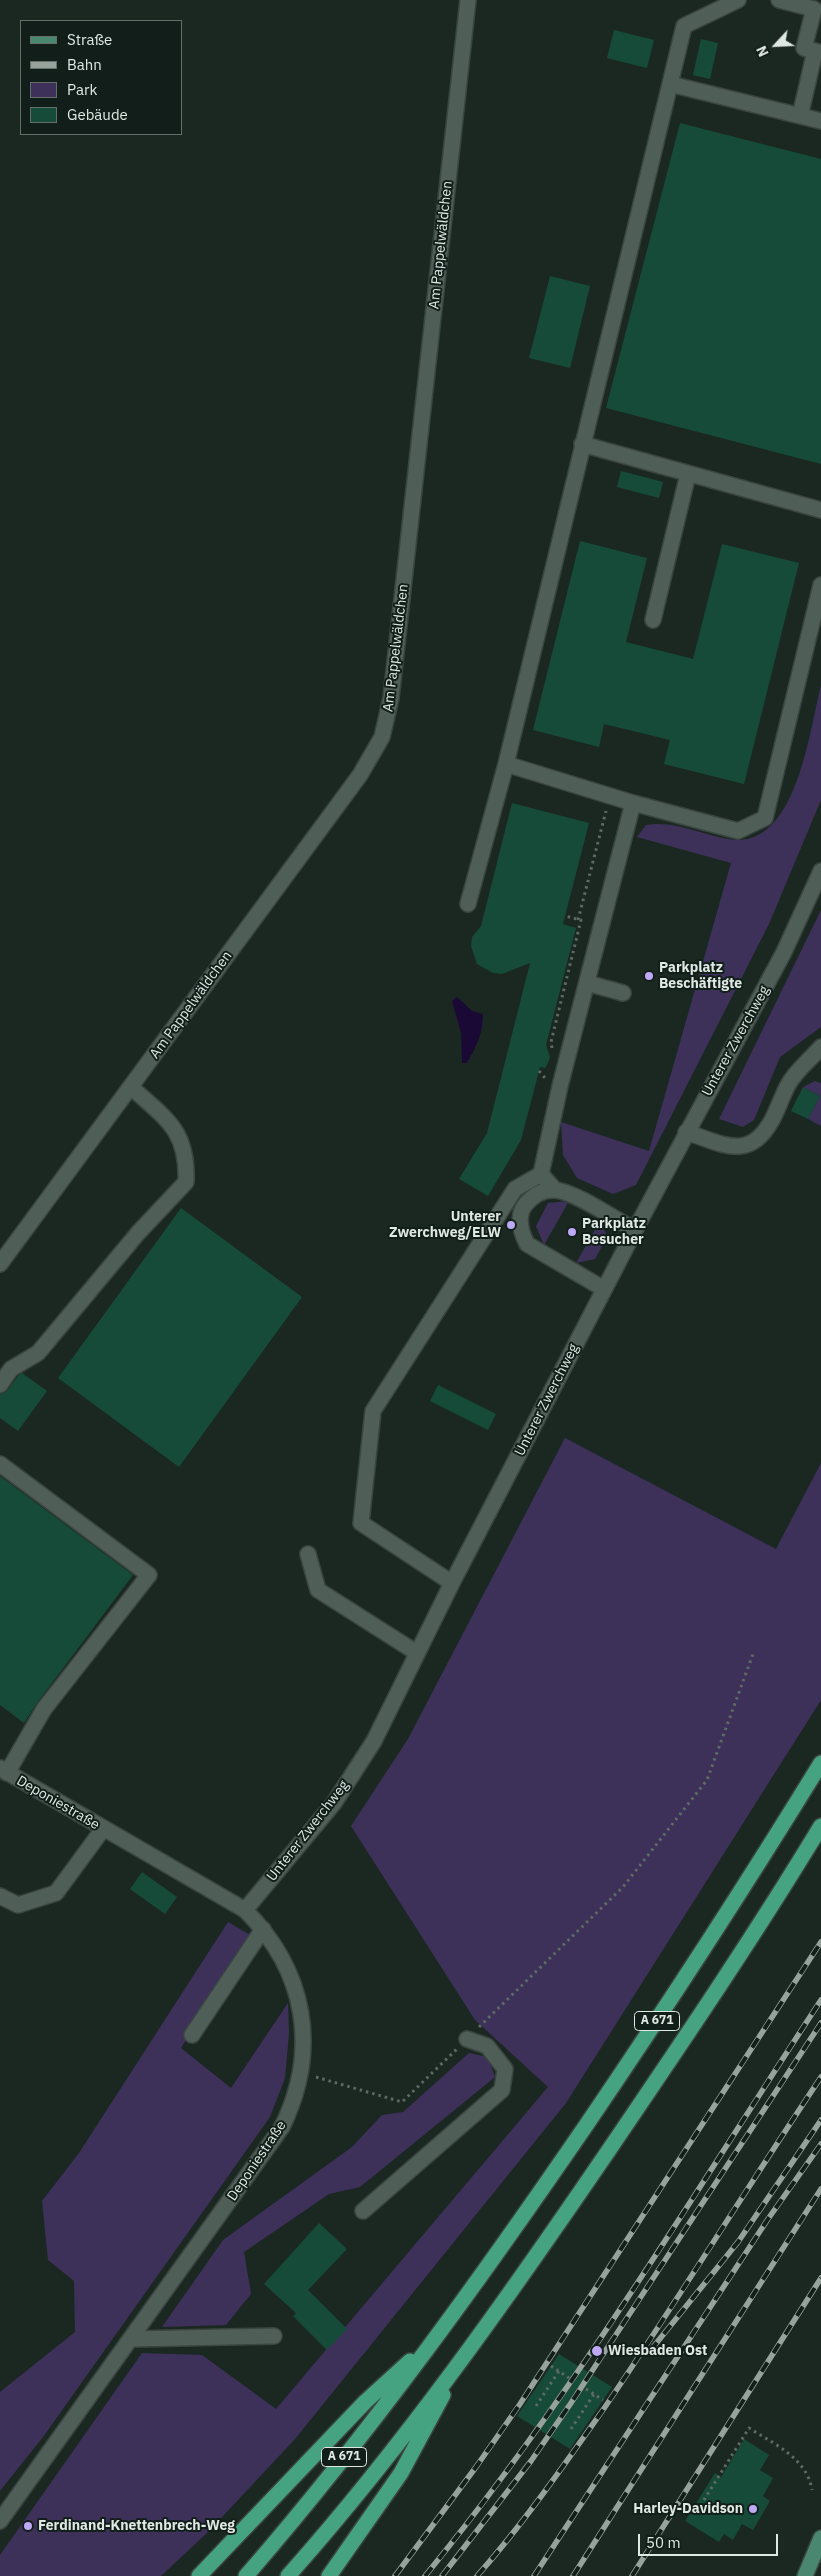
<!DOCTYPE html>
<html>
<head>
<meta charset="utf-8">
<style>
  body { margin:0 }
  #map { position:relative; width:821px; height:2576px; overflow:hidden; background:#1b2822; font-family:"IBM Plex Sans",sans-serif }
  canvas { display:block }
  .legend { position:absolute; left:20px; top:20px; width:162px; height:115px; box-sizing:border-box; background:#111e19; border:1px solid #646f6a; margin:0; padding:6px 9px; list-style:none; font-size:15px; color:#e0e8e4 }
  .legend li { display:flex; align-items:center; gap:10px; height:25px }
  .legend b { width:25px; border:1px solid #646f6a }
  .north { position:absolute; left:751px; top:20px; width:50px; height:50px; -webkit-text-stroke:4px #111e19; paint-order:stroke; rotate:245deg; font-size:14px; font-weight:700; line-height:20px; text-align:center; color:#e0e8e4 }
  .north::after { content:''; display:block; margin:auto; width:18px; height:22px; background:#e0e8e4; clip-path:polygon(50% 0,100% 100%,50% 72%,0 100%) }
  .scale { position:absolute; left:638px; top:2534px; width:140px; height:22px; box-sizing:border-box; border:2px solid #e0e8e4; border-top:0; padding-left:6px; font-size:15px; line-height:18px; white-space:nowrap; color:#e0e8e4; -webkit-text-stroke:4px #111e19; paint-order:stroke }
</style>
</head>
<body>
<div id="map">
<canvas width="821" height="2576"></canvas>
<ul class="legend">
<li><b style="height:6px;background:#498770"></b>Straße</li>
<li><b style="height:6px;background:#98a29d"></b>Bahn</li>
<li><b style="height:14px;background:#3d315a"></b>Park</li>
<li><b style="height:14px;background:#164b39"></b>Gebäude</li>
</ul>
<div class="north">N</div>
<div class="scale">50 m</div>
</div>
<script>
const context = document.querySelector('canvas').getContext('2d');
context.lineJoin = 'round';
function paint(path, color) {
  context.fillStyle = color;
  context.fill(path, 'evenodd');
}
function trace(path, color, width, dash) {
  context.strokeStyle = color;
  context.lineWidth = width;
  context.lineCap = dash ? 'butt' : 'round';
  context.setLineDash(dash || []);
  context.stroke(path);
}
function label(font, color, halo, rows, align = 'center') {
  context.font = font + ' "IBM Plex Sans",sans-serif';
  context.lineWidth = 4;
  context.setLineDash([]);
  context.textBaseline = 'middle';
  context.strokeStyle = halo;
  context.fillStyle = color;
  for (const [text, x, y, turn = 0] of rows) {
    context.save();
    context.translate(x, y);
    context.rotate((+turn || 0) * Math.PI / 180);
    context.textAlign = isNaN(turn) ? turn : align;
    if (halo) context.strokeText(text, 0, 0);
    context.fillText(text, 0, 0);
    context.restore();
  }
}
const green = new Path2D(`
  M821,685V800L769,924L636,1185L613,1194L577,1178L563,1155L561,1122L649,1151L731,863L637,837L646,825C674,820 700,834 728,839C796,852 809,732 821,685Z
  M821,910V1027L780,1057L754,1120L743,1127L719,1119Z
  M815,1081L821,1083V1126L808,1119L820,1096L803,1087Z
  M569,1201L544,1245L536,1226L548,1203Z
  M601,1219L607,1237L595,1259L576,1263Z
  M565,1438L776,1549L821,1463V1700L566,2103L295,2439L208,2532L161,2576H0V2555L142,2353L202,2355L276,2409L548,2087L475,2020L351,1826L408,1739Z
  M228,1922L252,1936L181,2048L231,2088L288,2003L289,2033L285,2078L270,2117L43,2437L0,2491V2392L75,2332L74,2281L48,2260L42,2201L79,2153Z
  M469,2053L488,2057L495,2077L360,2187L329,2194L244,2252L251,2294L226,2325L162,2327L223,2240L352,2147L382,2115L403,2112Z`);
const water = new Path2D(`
  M457,997L472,1011L483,1014C483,1034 476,1047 467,1063H462L461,1033L452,1001Z`);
const building = new Path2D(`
  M614,30L654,40L647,68L607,58Z
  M701,39L718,43L710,79L693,75Z
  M680,123L821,159V464L606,408Z
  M550,276L590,286L570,368L529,358Z
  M621,471L663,482L659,498L617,487Z
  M580,541L647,558L626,642L693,659L722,544L799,563L744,784L664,764L670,740L604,724L599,747L533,730Z
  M512,803L589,823L563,924L576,928L546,1045L550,1057L548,1063L545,1068L540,1067L521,1140L488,1196L459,1179L487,1133L530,963L502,974L493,973L477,964L471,946L472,937L481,926Z
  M803,1087L820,1096L808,1119L791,1111Z
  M181,1208L302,1297L179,1467L58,1378Z
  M22,1373L47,1391L18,1431L0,1418V1395L7,1391L18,1376Z
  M438,1385L496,1414L488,1430L430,1401Z
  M0,1476L133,1575L37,1703L24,1723L0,1705Z
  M142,1872L177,1897L165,1914L130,1889Z
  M319,2223L347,2249L308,2290L347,2329L327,2350L293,2316L296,2313L264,2284Z
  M559,2354L612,2387L570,2449L517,2416Z
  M744,2439L769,2455L760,2470L773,2478L763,2496L770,2501L753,2530L742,2524L733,2540L724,2534L719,2542L685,2521L715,2473L721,2477Z`);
const path = new Path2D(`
  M578,920L606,811
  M552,1048L551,1042L581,920L565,916
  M539,1071L545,1078
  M479,2027L623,1887L707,1780L753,1654
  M316,2077L402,2102L457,2049
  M551,2366L569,2378
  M586,2389L603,2400
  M536,2406L559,2371
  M571,2429L594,2394
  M697,2511L749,2428C774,2444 807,2458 812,2490`);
const minor = new Path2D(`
  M779,0L814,9L804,48L821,53
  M670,84L684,26L738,0
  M800,116L815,51
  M821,121L670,84L506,764L633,803L738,831L765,818L821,585
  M582,444L821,510
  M653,620L688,474
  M468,904L506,764
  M587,983L623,993
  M686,1132C723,1144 749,1162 772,1120C778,1109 782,1096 788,1085C795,1071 811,1059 821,1047
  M541,1174L560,1086L633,803
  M0,1264L360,775L382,737L391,698L468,0
  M604,1289L527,1244C521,1232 516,1217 525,1205C533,1195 543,1189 555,1190C574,1191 616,1220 635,1230
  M0,1385L11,1369L38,1353L138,1233L186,1182C188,1130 166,1119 131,1087
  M0,1464L149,1575L44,1709L7,1773
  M308,1554L318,1590L417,1653
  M452,1583L361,1523L373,1411L515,1189L541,1174L555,1190
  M0,1768L245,1910C306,1971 320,2049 282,2127L0,2521
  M0,1896L18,1905L56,1893L103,1829
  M245,1910L334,1803L374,1741L452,1583L635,1230L784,952L821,871
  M192,2035L263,1929
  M363,2211L502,2090L505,2069L487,2046L467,2039
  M132,2339L274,2336`);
const major = new Path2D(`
  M805,2576L821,2538`);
const highway = new Path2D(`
  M199,2576L365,2402L410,2361
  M246,2576C370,2433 480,2280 587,2124C668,2005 746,1885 821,1763
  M288,2576C407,2442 510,2295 611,2147C683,2041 755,1935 821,1826
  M329,2576L401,2473L443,2395`);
const rail = new Path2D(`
  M650,2351L738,2242L821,2120
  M395,2576L476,2467L520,2404L821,1942
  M425,2576C573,2396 693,2195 821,2000
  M442,2576L531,2461L571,2403L821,2023
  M477,2576C524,2523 564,2465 605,2407C679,2298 748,2186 821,2077
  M534,2576L768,2219L821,2144
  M573,2576L821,2189
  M632,2576L821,2278`);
const markers = [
  [649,976,5,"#bda9f5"],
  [511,1225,5,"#bda9f5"],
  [572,1232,5,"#bda9f5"],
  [597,2351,6,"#bda9f5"],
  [753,2509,5,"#bda9f5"],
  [28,2526,5,"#bda9f5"]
];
const shields = [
  [657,2021,45],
  [344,2457,45]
];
const shieldNames = [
  ["A 671",657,2021],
  ["A 671",344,2457]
];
const streetNames = [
  ["Am Pappelwäldchen",441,245,-84],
  ["Am Pappelwäldchen",396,648,-83],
  ["Am Pappelwäldchen",191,1005,-54],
  ["Unterer Zwerchweg",736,1041,-61],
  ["Unterer Zwerchweg",547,1400,-63],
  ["Deponiestraße",58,1803,30],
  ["Unterer Zwerchweg",308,1831,-52],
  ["Deponiestraße",257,2161,-56]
];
const poiNames = [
  ["Parkplatz",659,968],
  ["Beschäftigte",659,984],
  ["Unterer",501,1217,"right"],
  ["Zwerchweg/ELW",501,1233,"right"],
  ["Parkplatz",582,1224],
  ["Besucher",582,1240],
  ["Wiesbaden Ost",608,2351],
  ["Harley-Davidson",743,2509,"right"],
  ["Ferdinand-Knettenbrech-Weg",38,2526]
];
paint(green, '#3d315a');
paint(water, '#1a0935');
paint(building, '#164b39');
trace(minor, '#3a4440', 18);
trace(major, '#3a4440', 18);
trace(highway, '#3a4440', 18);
trace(path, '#5e6a64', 3, [2.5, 4]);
trace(minor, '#4f5e57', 15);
trace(major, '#498770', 15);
trace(highway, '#45a381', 15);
trace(rail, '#98a29d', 5.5);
trace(rail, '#111e19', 4, [11]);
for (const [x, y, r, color] of markers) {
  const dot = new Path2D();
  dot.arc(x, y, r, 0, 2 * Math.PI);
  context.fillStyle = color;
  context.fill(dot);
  trace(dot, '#111e19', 2);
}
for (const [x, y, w] of shields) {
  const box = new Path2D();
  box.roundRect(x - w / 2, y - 9.5, w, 19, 4);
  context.fillStyle = '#111e19';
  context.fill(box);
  trace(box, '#e0e8e4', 1);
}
label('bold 12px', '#e0e8e4', null, shieldNames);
label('14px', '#e0e8e4', '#111e19', streetNames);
label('bold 14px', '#e0e8e4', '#111e19', poiNames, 'left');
</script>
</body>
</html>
